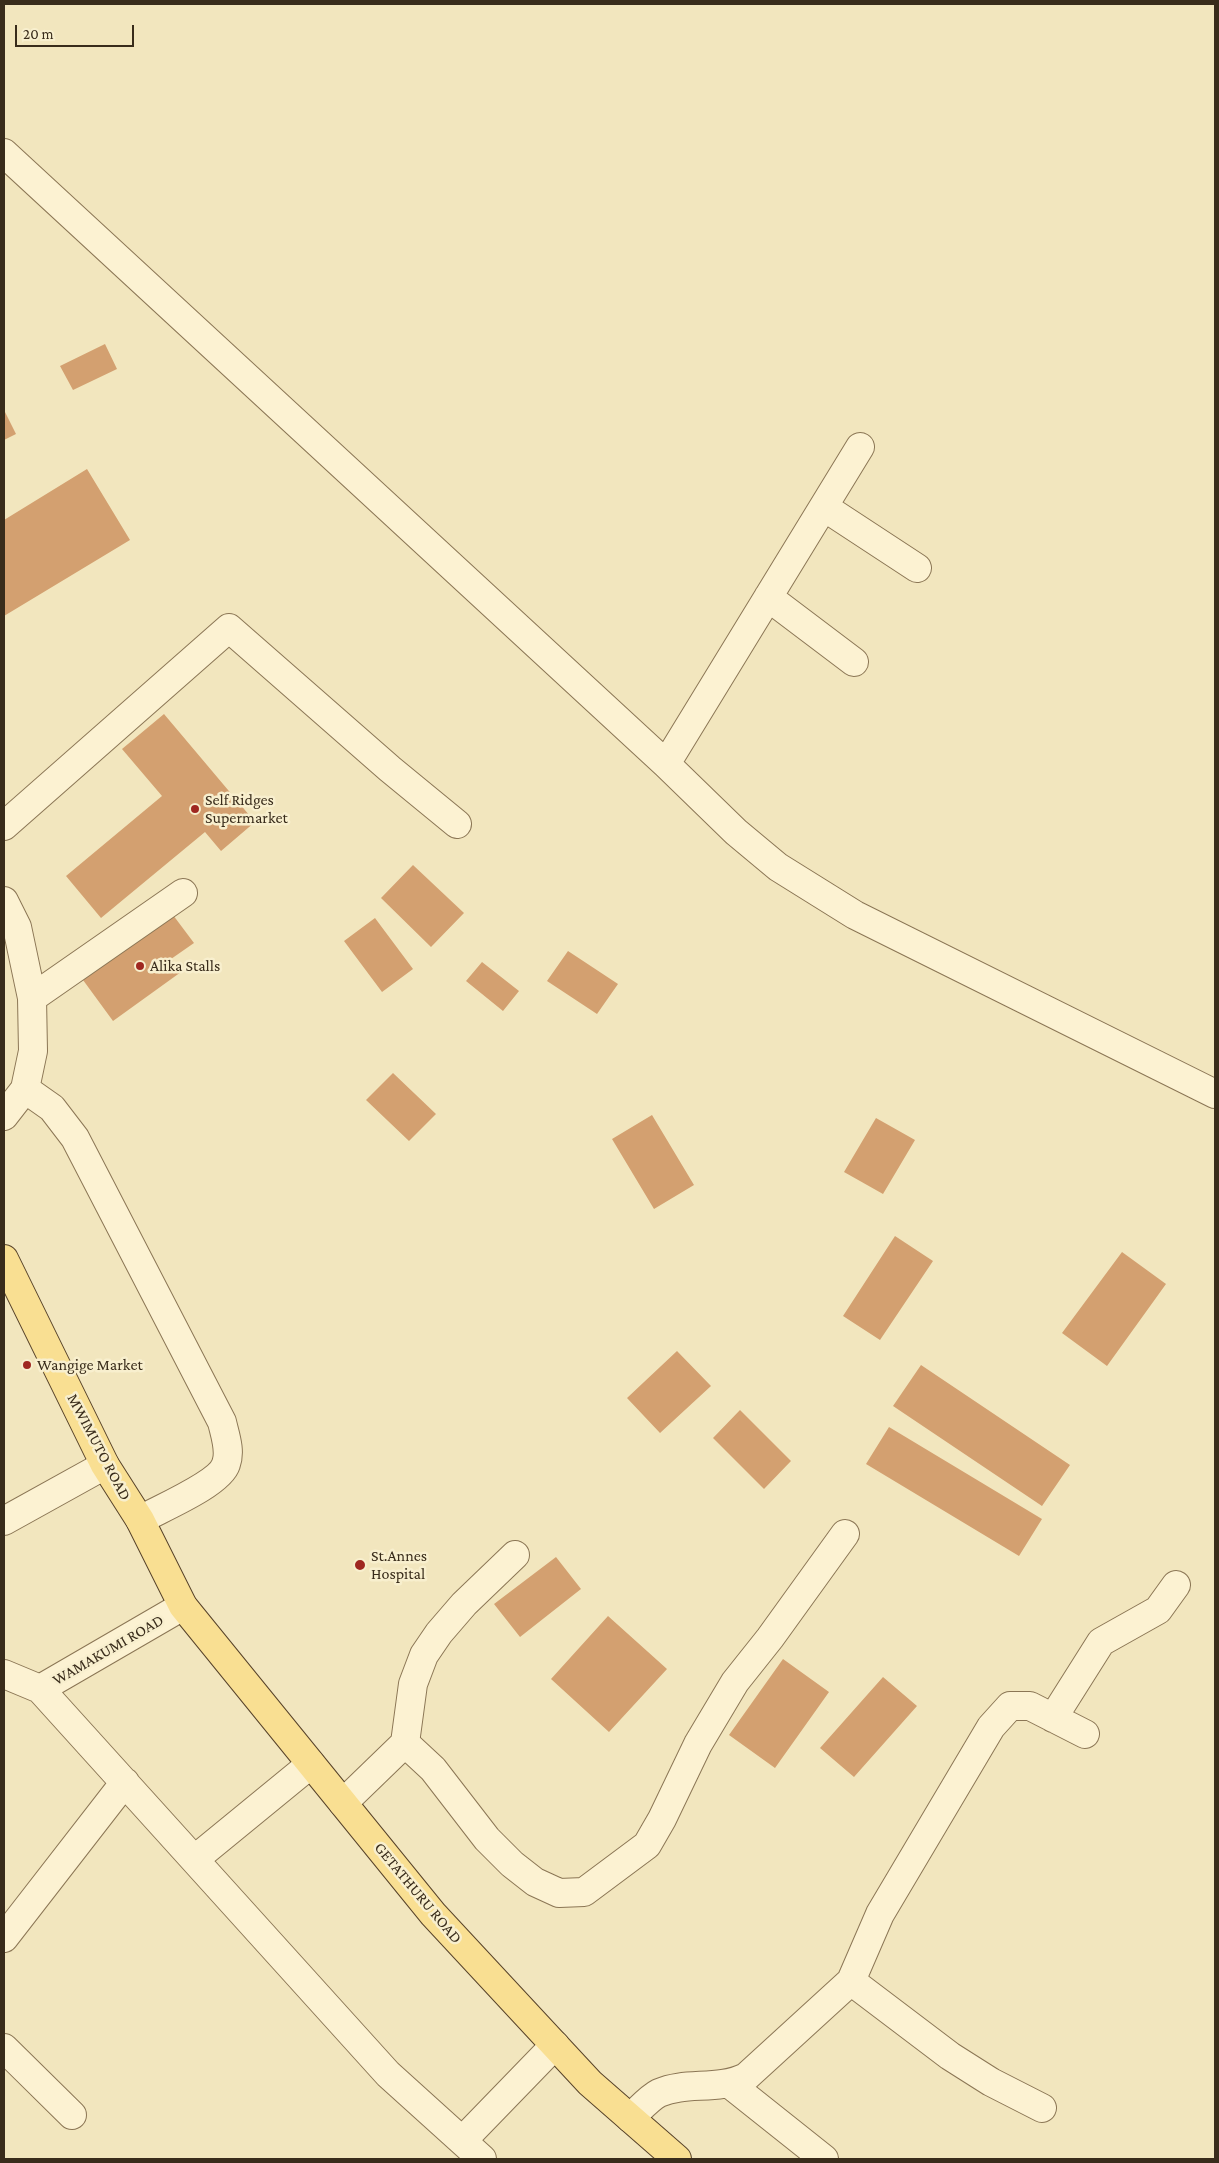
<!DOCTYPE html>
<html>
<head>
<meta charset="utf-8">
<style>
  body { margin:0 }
  #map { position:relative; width:1219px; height:2163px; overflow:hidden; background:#f2e6be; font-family:"Crimson Pro",serif }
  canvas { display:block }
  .frame { position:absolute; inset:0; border:5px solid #392c1b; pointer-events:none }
  .scale { position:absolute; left:15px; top:25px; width:119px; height:22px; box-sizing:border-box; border:2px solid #392c1b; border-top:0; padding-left:6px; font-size:15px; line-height:18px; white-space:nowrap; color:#392c1b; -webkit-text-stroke:4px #f8efce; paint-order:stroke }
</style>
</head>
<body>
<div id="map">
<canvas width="1219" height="2163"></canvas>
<div class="frame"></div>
<div class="scale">20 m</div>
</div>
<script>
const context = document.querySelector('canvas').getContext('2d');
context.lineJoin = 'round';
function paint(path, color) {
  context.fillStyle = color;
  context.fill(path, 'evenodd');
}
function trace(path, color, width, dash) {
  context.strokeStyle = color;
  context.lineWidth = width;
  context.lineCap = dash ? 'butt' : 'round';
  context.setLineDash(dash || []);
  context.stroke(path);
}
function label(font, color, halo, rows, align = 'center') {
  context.font = font + ' "Crimson Pro",serif';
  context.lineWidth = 5;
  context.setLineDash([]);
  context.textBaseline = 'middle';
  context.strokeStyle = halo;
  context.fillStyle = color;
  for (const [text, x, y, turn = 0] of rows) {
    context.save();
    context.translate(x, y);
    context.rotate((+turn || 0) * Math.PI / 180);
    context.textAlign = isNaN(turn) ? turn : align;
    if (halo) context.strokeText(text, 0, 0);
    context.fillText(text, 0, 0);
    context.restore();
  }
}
const building = new Path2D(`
  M105,344L117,369L73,390L60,366Z
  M4,410L16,434L4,440Z
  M87,469L130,540L4,616V520Z
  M164,714L255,822L221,851L205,832L101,918L66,876L162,796L122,749Z
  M413,865L464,913L431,947L381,898Z
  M173,915L194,943L171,959L181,972L113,1021L83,980Z
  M375,918L413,969L382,992L344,941Z
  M568,951L618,984L597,1014L547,981Z
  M482,962L519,991L503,1011L466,981Z
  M393,1073L436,1114L409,1141L366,1100Z
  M652,1115L694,1185L654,1209L612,1139Z
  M876,1118L915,1140L883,1194L844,1172Z
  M895,1236L933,1261L880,1340L843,1316Z
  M1122,1252L1166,1284L1107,1366L1062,1333Z
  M677,1351L711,1386L660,1433L627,1398Z
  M921,1365L1070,1465L1042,1506L893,1406Z
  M740,1410L791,1461L764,1489L713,1438Z
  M889,1427L1042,1519L1019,1556L866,1464Z
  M556,1557L581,1589L520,1637L494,1604Z
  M608,1616L667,1669L609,1732L551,1679Z
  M783,1659L829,1692L775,1768L729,1735Z
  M883,1677L917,1706L854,1777L820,1748Z`);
const minor = new Path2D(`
  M4,153L666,764L736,832L778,867L855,915L1215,1094
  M824,507L917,568
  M768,597L854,662
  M666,764L860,447
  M4,826L229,628L390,769L457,824
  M4,901L17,927L32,998L33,1051L25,1089L4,1116
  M32,998L183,893
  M25,1089L52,1108L75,1138L222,1422C225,1435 231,1451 226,1464C220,1484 159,1509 140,1520
  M4,1521L105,1465
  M4,1674L40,1689L183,1606
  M40,1689L388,2074L482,2159
  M1053,1718L1101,1642L1158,1610L1176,1585
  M405,1743L433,1769L487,1839L512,1864L535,1882L559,1893L584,1892L647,1845L662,1819L698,1744L735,1682L770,1638L845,1534
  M343,1803L405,1743L413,1684L424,1655L439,1633L464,1604L515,1555
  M195,1859L311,1764
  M4,1938L125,1782
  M851,1981L950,2056L991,2082L1042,2108
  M4,2048L72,2115
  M731,2085L824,2159
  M630,2118C639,2110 649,2098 659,2093C686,2081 717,2091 746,2077L851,1981L880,1914L991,1727L1010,1706H1030L1085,1734
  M462,2141L555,2045`);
const major = new Path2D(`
  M4,1259L105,1465L140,1520L183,1606L433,1914L590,2083L677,2159`);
const markers = [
  [195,809,5,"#9f2720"],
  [140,966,5,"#9f2720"],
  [27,1365,5,"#9f2720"],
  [360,1565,6,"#9f2720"]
];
const poiNames = [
  ["Self Ridges",205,800],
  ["Supermarket",205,818],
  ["Alika Stalls",150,966],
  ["Wangige Market",37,1365],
  ["St.Annes",371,1556],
  ["Hospital",371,1574]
];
const streetNames = [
  ["MWIMUTO ROAD",99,1447,62],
  ["WAMAKUMI ROAD",108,1650,-30],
  ["GETATHURU ROAD",418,1893,50]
];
paint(building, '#d3a070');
trace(minor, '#8b7655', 30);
trace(major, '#58432a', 30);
trace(minor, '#fcf2d2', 28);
trace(major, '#f9df92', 28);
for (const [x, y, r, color] of markers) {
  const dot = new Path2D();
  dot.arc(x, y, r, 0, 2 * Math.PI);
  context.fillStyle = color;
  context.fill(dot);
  trace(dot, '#f8efce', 2);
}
label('16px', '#392c1b', '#f8efce', poiNames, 'left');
label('16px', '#392c1b', '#f8efce', streetNames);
</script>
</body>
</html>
